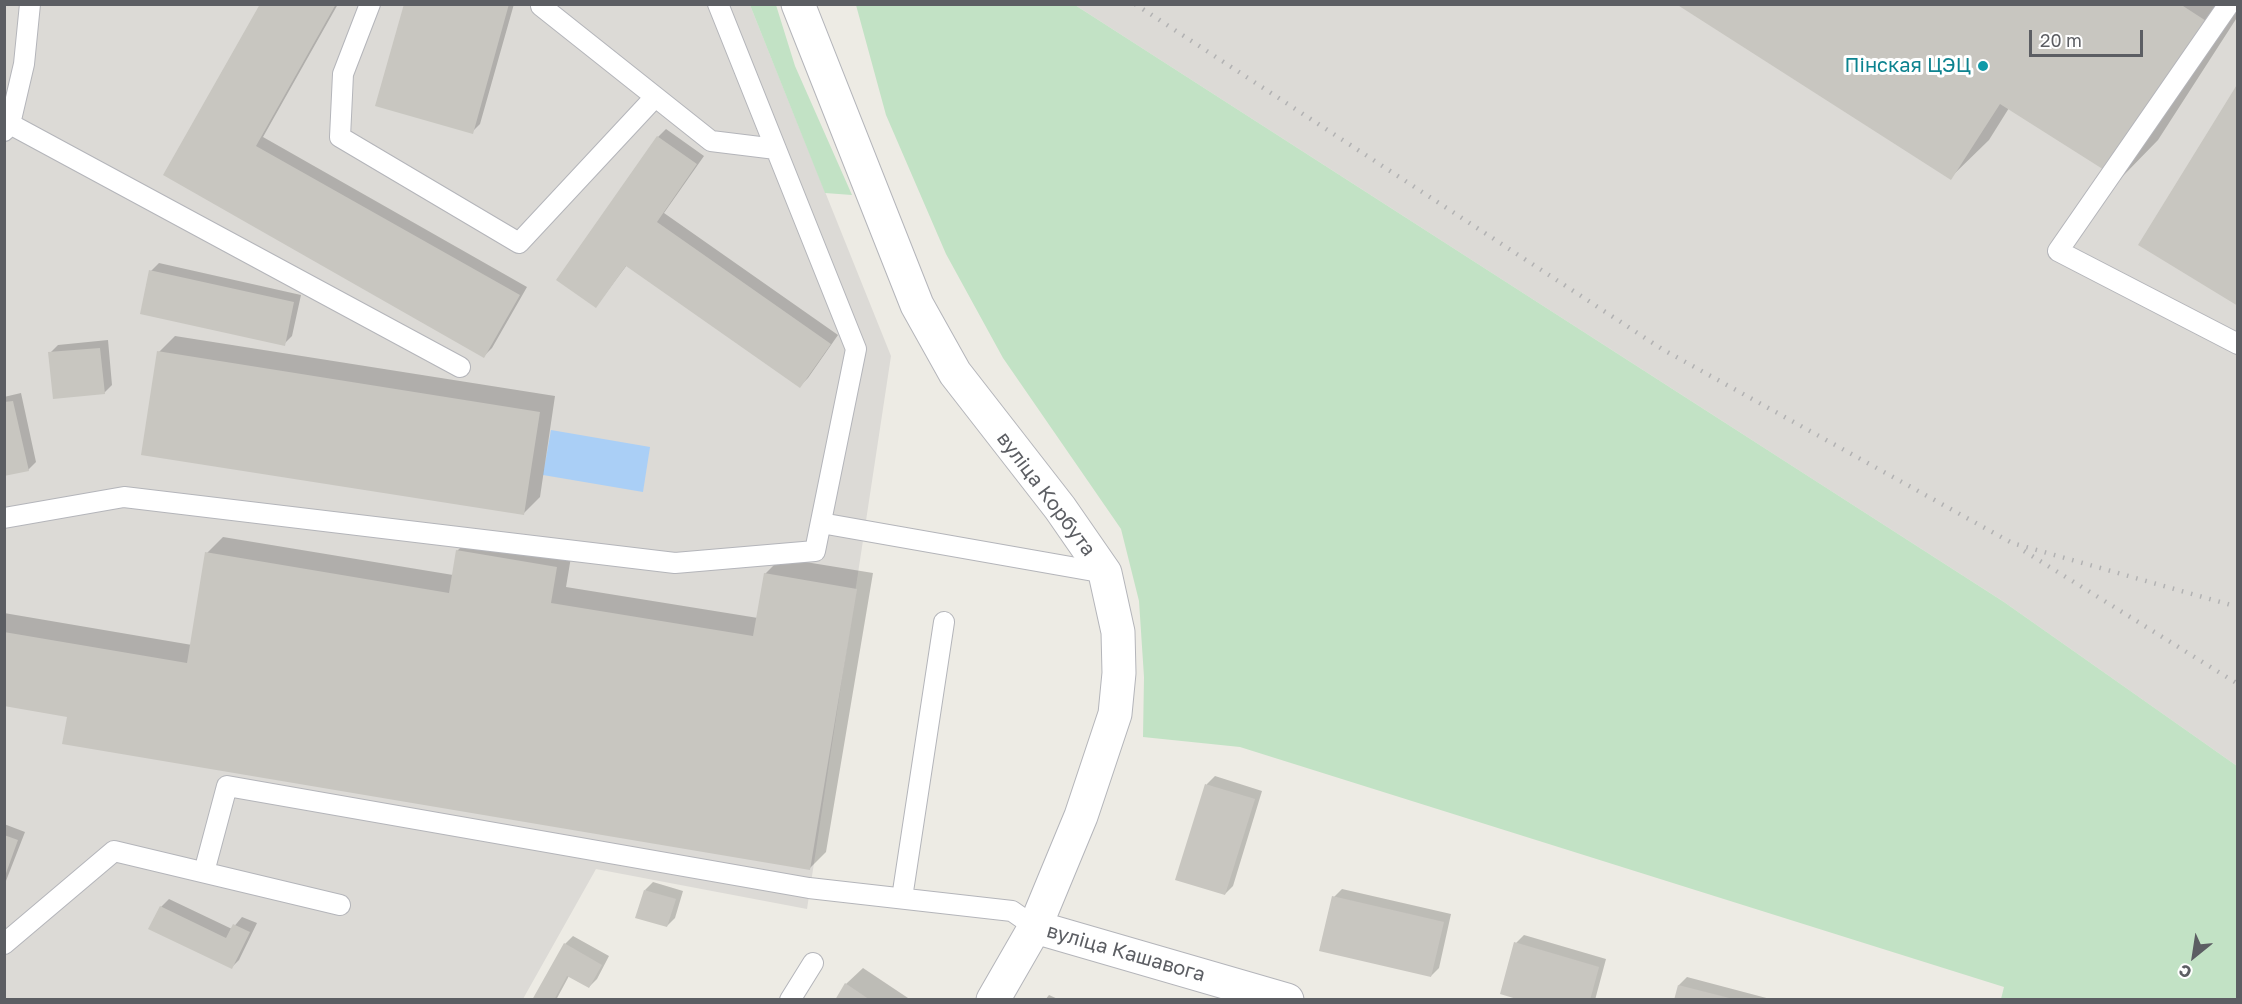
<!DOCTYPE html>
<html>
<head>
<meta charset="utf-8">
<style>
  body { margin:0 }
  #map { position:relative; width:2242px; height:1004px; overflow:hidden; background:#edebe4; font-family:"Golos Text",sans-serif }
  canvas { display:block }
  .frame { position:absolute; inset:0; border:6px solid #5c5e63; pointer-events:none }
  .north { position:absolute; left:2164px; top:926px; width:60px; height:60px; -webkit-text-stroke:4px #fff; paint-order:stroke; rotate:210deg; font-size:16px; font-weight:700; line-height:24px; text-align:center; color:#5c5e63 }
  .north::after { content:''; display:block; margin:auto; width:21px; height:27px; background:#5c5e63; clip-path:polygon(50% 0,100% 100%,50% 72%,0 100%) }
  .scale { position:absolute; left:2029px; top:30px; width:114px; height:27px; box-sizing:border-box; border:3px solid #5c5e63; border-top:0; padding-left:8px; font-size:18px; line-height:21px; white-space:nowrap; color:#5c5e63; -webkit-text-stroke:4px #fff; paint-order:stroke }
</style>
</head>
<body>
<div id="map">
<canvas width="2242" height="1004"></canvas>
<div class="frame"></div>
<div class="north">С</div>
<div class="scale">20 m</div>
</div>
<script>
const context = document.querySelector('canvas').getContext('2d');
context.lineJoin = 'round';
function paint(path, color) {
  context.fillStyle = color;
  context.fill(path, 'evenodd');
}
function trace(path, color, width, dash) {
  context.strokeStyle = color;
  context.lineWidth = width;
  context.lineCap = dash ? 'butt' : 'round';
  context.setLineDash(dash || []);
  context.stroke(path);
}
function label(font, color, halo, rows, align = 'center') {
  context.font = font + ' "Golos Text",sans-serif';
  context.lineWidth = 6;
  context.setLineDash([]);
  context.textBaseline = 'middle';
  context.strokeStyle = halo;
  context.fillStyle = color;
  for (const [text, x, y, turn = 0] of rows) {
    context.save();
    context.translate(x, y);
    context.rotate((+turn || 0) * Math.PI / 180);
    context.textAlign = isNaN(turn) ? turn : align;
    if (halo) context.strokeText(text, 0, 0);
    context.fillText(text, 0, 0);
    context.restore();
  }
}
const industrial = new Path2D(`
  M5,5H750L891,356L807,909L596,869L523,999L5,1000Z
  M1075,5H2237V766L2004,602Z`);
const green = new Path2D(`
  M750,5H776L795,66L852,195L825,193Z
  M856,5H1075L2004,602L2237,766V999H2001L2004,987L1240,747L1143,737L1144,677L1139,601L1121,529L1003,358L946,254L886,115Z`);
const water = new Path2D(`
  M551,430L650,447L643,492L543,475Z`);
const shadow = new Path2D(`
  M262,4H338L263,137L527,287L492,348L484,356L165,175Z
  M405,4H514L480,124L472,132Z
  M1679,4H2238V16L2158,140L2120,179L2009,108L1989,140L1950,178Z
  M666,129L704,156L664,213L838,335L808,378L800,386L627,265L596,306L558,280L658,137Z
  M159,263L301,295L292,336L284,344L151,271Z
  M175,336L555,396L540,497L523,514L159,352Z
  M108,340L112,385L104,393L50,353L58,345Z
  M21,393L36,462L28,470L4,475V397Z
  M474,535L572,551L566,587L758,618L765,574L781,558L873,573L826,852L810,868L68,716L4,705V613L192,645L207,553L223,537L453,575L457,551Z
  M1215,776L1262,791L1233,886L1225,894L1177,879L1207,784Z
  M4,824L25,832L4,886Z
  M653,882L683,891L675,918L667,926L645,890Z
  M1342,889L1451,914L1439,968L1431,976L1334,897Z
  M169,899L232,929L242,917L257,923L239,960L231,968L161,907Z
  M1524,935L1606,959L1595,1000H1525L1516,943Z
  M573,936L609,956L597,979L589,987L569,976L556,1000H533L565,944Z
  M863,968L911,1000H837L846,984Z
  M1687,977L1774,1000H1675L1679,985Z
  M1049,995L1060,1000H1045Z`);
const building = new Path2D(`
  M260,4H336L256,146L520,295L484,358L163,175Z
  M404,4H509L473,134L375,106Z
  M1676,4H2180L2217,28L2120,180L2000,104L1951,180Z
  M2238,83V306L2138,245Z
  M657,136L697,164L657,222L831,344L800,388L626,266L596,308L556,280Z
  M149,270L294,302L285,346L140,314Z
  M100,348L105,394L53,399L48,352Z
  M157,351L540,412L524,515L141,455Z
  M13,401L29,471L4,476V402Z
  M456,550L557,567L551,603L753,636L764,573L857,589L810,870L62,744L67,717L4,706V632L187,663L205,552L449,593Z
  M1205,784L1255,799L1225,895L1175,880Z
  M4,835L18,840L5,876H4Z
  M644,890L676,899L667,927L635,918Z
  M1332,896L1444,922L1431,977L1319,951Z
  M160,906L226,938L233,924L250,932L232,969L148,929Z
  M1514,942L1599,967L1590,1000H1520L1500,994Z
  M564,943L602,965L589,988L567,976L554,1000H532Z
  M845,983L870,1000H835Z
  M1678,985L1733,999V1000H1674Z`);
const service = new Path2D(`
  M370,4L343,74L340,137L519,243L655,97
  M2229,4L2058,251L2238,344
  M541,6L711,141L776,149
  M10,124L460,367
  M4,131L10,124L24,64L30,4
  M4,518L124,497L675,563L815,551L856,349L718,4
  M821,523L1105,573
  M204,872L227,786L809,888L1012,911L1035,927
  M902,898L944,622
  M4,944L114,851L340,905
  M790,1000L813,963`);
const minor = new Path2D(`
  M798,4L917,305L955,373L1060,508L1105,573L1118,632L1119,673L1115,714L1081,816L1035,927L993,1000
  M1035,927L1287,1000`);
const rail = new Path2D(`
  M1135,4L1662,349L2012,543L2238,607
  M2024,551L2238,684`);
const markers = [
  [1983,66,6,"#0f9aa8"]
];
const cultureNames = [
  ["Пінская ЦЭЦ",1971,66]
];
const streetNames = [
  ["вуліца Корбута",1046,494,53],
  ["вуліца Кашавога",1126,953,16]
];
paint(industrial, '#dcdad6');
paint(green, '#c2e2c5');
paint(water, '#aacff6');
paint(shadow, '#0003');
paint(building, '#c8c6c0');
trace(service, '#b4b5ba', 22);
trace(minor, '#b4b5ba', 35);
trace(service, '#fff', 20);
trace(minor, '#fff', 33);
trace(rail, '#b2b2b3', 4.5, [1.5, 8]);
for (const [x, y, r, color] of markers) {
  const dot = new Path2D();
  dot.arc(x, y, r, 0, 2 * Math.PI);
  context.fillStyle = color;
  context.fill(dot);
  trace(dot, '#fff', 2);
}
label('20px', '#0d838f', '#fff', cultureNames, 'right');
label('20px', '#5c5e63', '#fff', streetNames);
</script>
</body>
</html>
